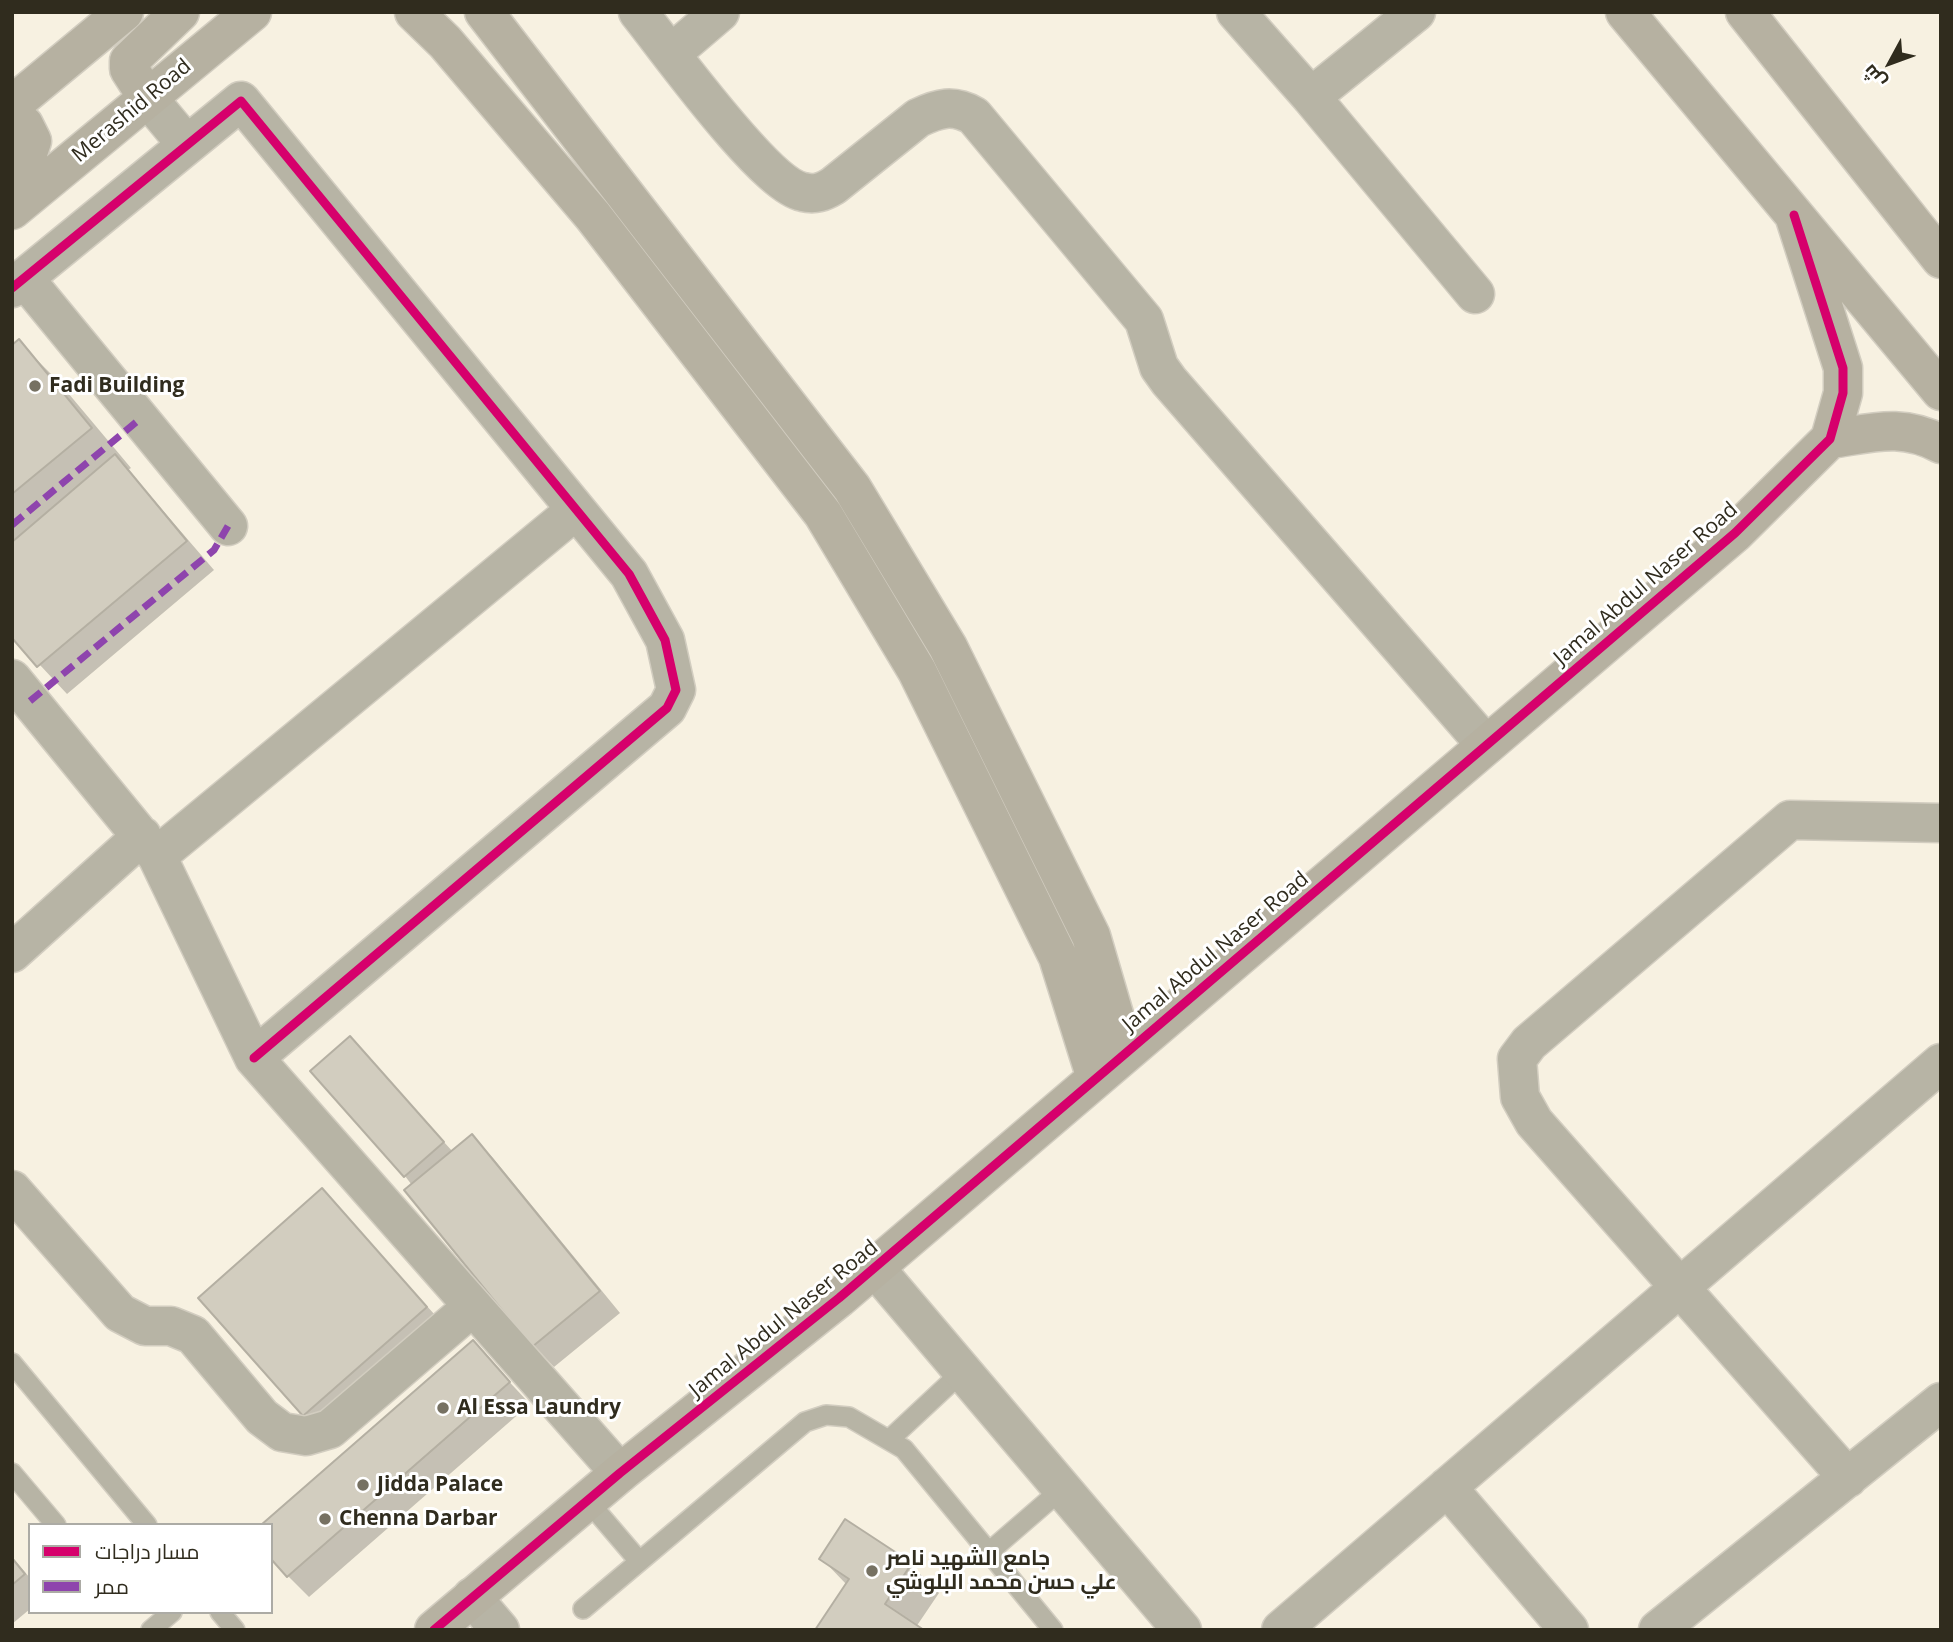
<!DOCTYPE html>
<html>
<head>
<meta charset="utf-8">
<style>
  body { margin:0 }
  #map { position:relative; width:1953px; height:1642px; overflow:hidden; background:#f7f1e1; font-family:"Open Sans",Cairo,sans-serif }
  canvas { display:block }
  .frame { position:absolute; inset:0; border:14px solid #302c1e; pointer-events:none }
  .legend { position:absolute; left:28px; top:1523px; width:245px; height:91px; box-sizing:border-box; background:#fff; border:2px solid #acaba5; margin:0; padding:9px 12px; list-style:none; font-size:21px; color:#302c1e }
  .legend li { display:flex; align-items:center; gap:14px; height:35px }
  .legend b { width:35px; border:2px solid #acaba5 }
  .north { position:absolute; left:1855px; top:28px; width:70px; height:70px; -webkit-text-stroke:5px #fff; paint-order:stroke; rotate:229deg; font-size:19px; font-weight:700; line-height:28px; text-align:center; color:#302c1e }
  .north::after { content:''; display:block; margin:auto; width:24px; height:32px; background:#302c1e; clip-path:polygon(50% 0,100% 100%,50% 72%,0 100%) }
</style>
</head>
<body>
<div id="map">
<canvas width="1953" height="1642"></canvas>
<div class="frame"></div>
<ul class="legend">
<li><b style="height:9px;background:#d6006c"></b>مسار دراجات</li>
<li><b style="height:9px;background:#8e44ad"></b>ممر</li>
</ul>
<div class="north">ش</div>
</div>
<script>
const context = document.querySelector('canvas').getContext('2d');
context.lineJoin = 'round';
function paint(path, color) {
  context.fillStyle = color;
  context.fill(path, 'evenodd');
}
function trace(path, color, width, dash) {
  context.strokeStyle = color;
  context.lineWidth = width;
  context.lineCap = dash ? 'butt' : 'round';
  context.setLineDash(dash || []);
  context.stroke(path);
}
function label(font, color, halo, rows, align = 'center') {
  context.font = font + ' "Open Sans",Cairo,sans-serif';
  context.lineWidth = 6;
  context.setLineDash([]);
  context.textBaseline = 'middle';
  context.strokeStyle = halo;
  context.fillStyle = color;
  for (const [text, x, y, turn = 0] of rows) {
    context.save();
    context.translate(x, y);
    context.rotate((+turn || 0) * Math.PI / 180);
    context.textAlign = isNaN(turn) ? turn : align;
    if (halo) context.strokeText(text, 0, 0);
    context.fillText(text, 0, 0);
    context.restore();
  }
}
const shadow = new Path2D(`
  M19,342L58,381L131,468L128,470L214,570L67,694L12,635V347Z
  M350,1038L453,1152L472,1137L493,1158L620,1313L554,1367L533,1345L405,1176Z
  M322,1190L454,1336L332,1443L201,1298Z
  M473,1343L530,1404L309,1597L288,1576Z
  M12,1557L30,1578V1609L12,1624Z
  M821,1558L911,1565L939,1593L916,1627L847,1585Z`);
const building = new Path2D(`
  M19,339L92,428L12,494V345Z
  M115,454L187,541L37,667L12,638V542Z
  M350,1036L444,1142L404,1177L310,1071Z
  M472,1134L600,1291L532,1347L404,1190Z
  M322,1188L427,1307L303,1416L198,1298Z
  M473,1340L510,1382L287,1577L271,1559V1525H261Z
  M845,1519L912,1563L885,1604L924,1630H815L849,1579L819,1559Z
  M12,1558L25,1574L12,1585Z`);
const lane = new Path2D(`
  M12,1363L147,1525
  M890,1439L964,1370
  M12,1473L56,1525
  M587,1500L639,1561
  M989,1552L1063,1488
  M583,1609L805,1422L826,1415L849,1417L904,1449L1053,1630
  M220,1612L235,1630
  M151,1630L172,1612`);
const street = new Path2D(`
  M638,12C667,48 764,184 803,192C815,195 823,192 833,186L918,118C939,108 953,104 974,116L1144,320L1159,367L1169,381L1486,745
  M1236,12L1311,97L1475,294
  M672,53L720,12
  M147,97L187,145
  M1311,97L1416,12
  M24,278L228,526
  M12,288L241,101L629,574L665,640L676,690L667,708L254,1058
  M12,679L157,856L254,1058L620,1473
  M157,856L576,510
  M12,953L142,836
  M12,1190L120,1313L145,1326H171L193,1335L262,1417L282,1432L306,1436L330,1429L471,1308
  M875,1268L1182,1630
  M1848,1478L1534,1122L1520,1097L1517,1059L1529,1043L1790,820L1941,823
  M1447,1487L1569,1630
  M472,1597L500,1630
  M1281,1630L1941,1063
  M1658,1630L1941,1402`);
const secondary = new Path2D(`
  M414,12L445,42L593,216L823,514L917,671L1058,957L1096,1078
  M484,12L852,488L948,647L1091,936L1125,1052
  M1625,12L1941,391
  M1745,12L1941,259
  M147,97L129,69V61L180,12
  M12,105L124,12
  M12,120L24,125L32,141L25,162L12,173
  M12,210L252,12
  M1830,439C1873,433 1901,423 1941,444
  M434,1630L620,1473L839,1298L1735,533L1830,439L1843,393V368L1794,215`);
const quiet = new Path2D(`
  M12,525L140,419
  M30,701L214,550L228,526`);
const cycleway = new Path2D(`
  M12,288L241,101L629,574L665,640L676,690L667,708L254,1058
  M434,1630L620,1473L839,1298L1735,533L1830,439L1843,393V368L1794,215`);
const markers = [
  [35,386,7,"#767162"],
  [443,1408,7,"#767162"],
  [363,1485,7,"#767162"],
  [325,1519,7,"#767162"],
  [872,1571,7,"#767162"]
];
const streetNames = [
  ["Merashid Road",132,111,-40],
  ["Jamal Abdul Naser Road",1646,584,-41],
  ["Jamal Abdul Naser Road",1216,952,-40],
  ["Jamal Abdul Naser Road",784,1319,-39]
];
const poiNames = [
  ["Fadi Building",49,386],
  ["Al Essa Laundry",457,1408],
  ["Jidda Palace",377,1485],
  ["Chenna Darbar",339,1519],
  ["جامع الشهيد ناصر",886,1559],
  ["علي حسن محمد البلوشي",886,1583]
];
paint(shadow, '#0003');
paint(building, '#d2cdbf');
trace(building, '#b4afa2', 2);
trace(lane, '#d2cdc0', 22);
trace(street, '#d2cdc0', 41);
trace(secondary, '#d2cdc0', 41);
trace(lane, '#b7b4a5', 19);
trace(street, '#b7b4a5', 38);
trace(secondary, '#b6b1a1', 38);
trace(quiet, '#8e44ad', 7, [14, 7]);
trace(cycleway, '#d6006c', 9);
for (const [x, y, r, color] of markers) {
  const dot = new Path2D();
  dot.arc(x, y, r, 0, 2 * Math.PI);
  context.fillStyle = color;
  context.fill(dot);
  trace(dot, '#fff', 2.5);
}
label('21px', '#302c1e', '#fff', streetNames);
label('bold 21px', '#302c1e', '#fff', poiNames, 'left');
</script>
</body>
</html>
